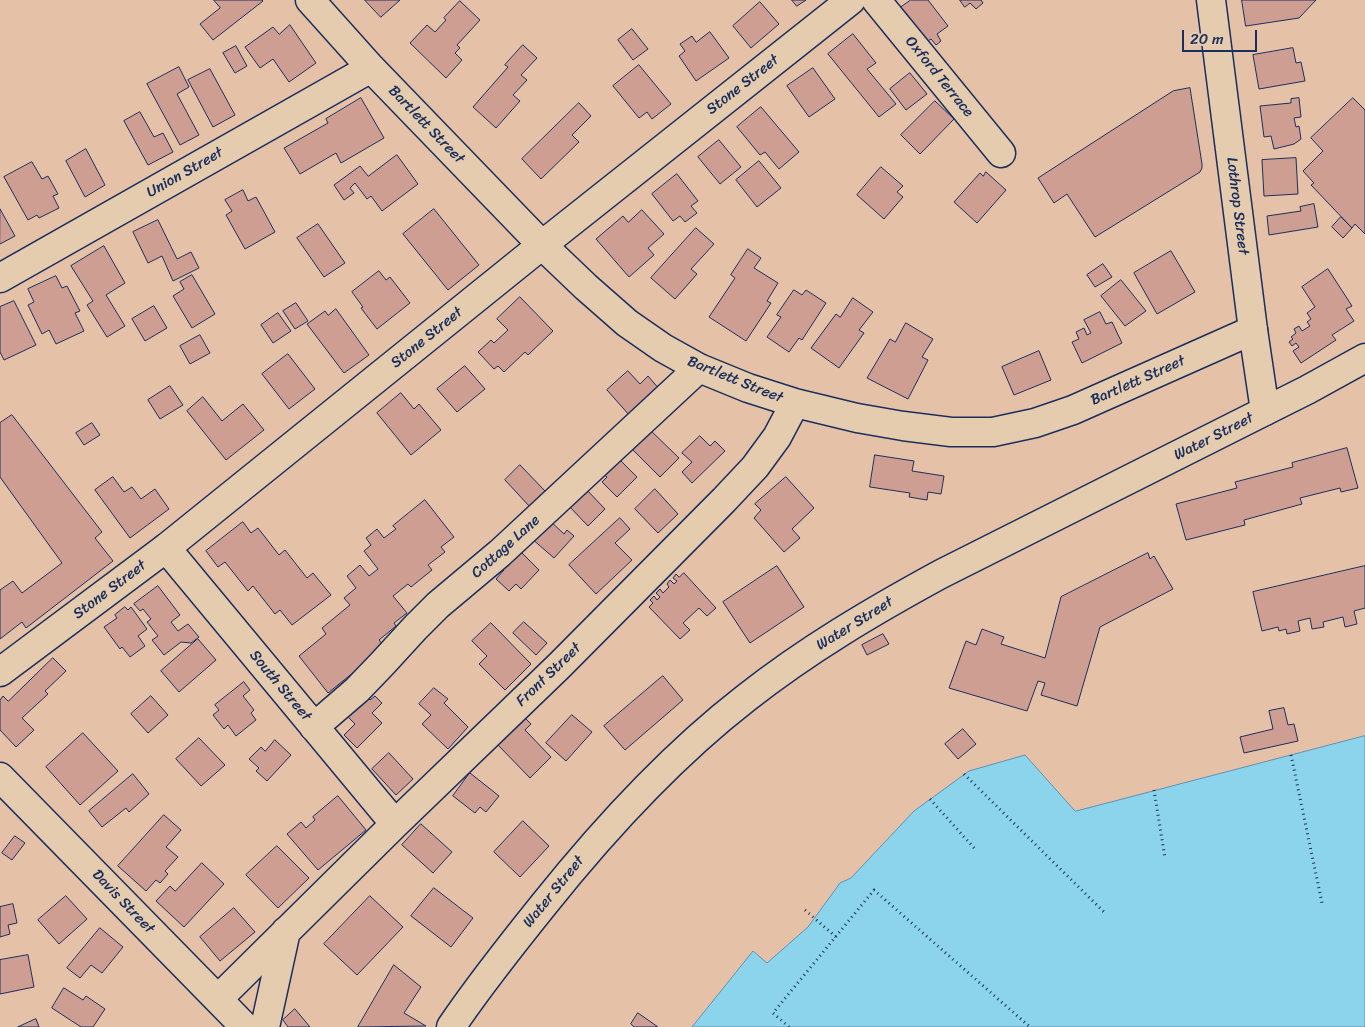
<!DOCTYPE html>
<html>
<head>
<meta charset="utf-8">
<style>
  body { margin:0 }
  #map { position:relative; width:1365px; height:1027px; overflow:hidden; background:#e4c1a7; font-family:Sriracha,sans-serif }
  canvas { display:block }
  .scale { position:absolute; left:1182px; top:30px; width:75px; height:22px; box-sizing:border-box; border:2px solid #1b2f5e; border-top:0; padding-left:6px; font-size:15px; line-height:18px; white-space:nowrap; color:#1b2f5e; -webkit-text-stroke:4px #e6ccae; paint-order:stroke }
</style>
</head>
<body>
<div id="map">
<canvas width="1365" height="1027"></canvas>
<div class="scale">20 m</div>
</div>
<script>
const context = document.querySelector('canvas').getContext('2d');
context.lineJoin = 'round';
function paint(path, color) {
  context.fillStyle = color;
  context.fill(path, 'evenodd');
}
function trace(path, color, width, dash) {
  context.strokeStyle = color;
  context.lineWidth = width;
  context.lineCap = dash ? 'butt' : 'round';
  context.setLineDash(dash || []);
  context.stroke(path);
}
function label(font, color, halo, rows, align = 'center') {
  context.font = font + ' Sriracha,sans-serif';
  context.lineWidth = 4.5;
  context.setLineDash([]);
  context.textBaseline = 'middle';
  context.strokeStyle = halo;
  context.fillStyle = color;
  for (const [text, x, y, turn = 0] of rows) {
    context.save();
    context.translate(x, y);
    context.rotate((+turn || 0) * Math.PI / 180);
    context.textAlign = isNaN(turn) ? turn : align;
    if (halo) context.strokeText(text, 0, 0);
    context.fillText(text, 0, 0);
    context.restore();
  }
}
const water = new Path2D(`
  M1365,736V1027H692L753,951L767,963L808,927L840,883L851,878L914,811L969,771L1025,755L1075,811Z`);
const building = new Path2D(`
  M214,0H262L263,1L213,40L200,24L220,8Z
  M365,0H400L381,17Z
  M792,0H806L797,6Z
  M911,0H928L948,26L937,34L941,41L936,45L931,39L923,44L897,10Z
  M960,0H981L983,3L976,9L970,3L965,7Z
  M1242,0H1316L1299,18L1246,26Z
  M460,1L480,20L457,45L460,48L455,53L462,60L446,78L410,43L427,25L435,32L446,20L444,18Z
  M760,2L779,24L751,48L733,26Z
  M290,25L316,63L289,82L273,59L260,68L245,47L273,27L279,34Z
  M632,29L648,49L633,60L618,40Z
  M710,32L729,58L696,81L679,56L685,51L680,44L692,36L696,42Z
  M853,34L876,63L867,69L896,104L879,117L828,54Z
  M523,45L537,58L521,75L527,80L513,95L520,101L496,128L473,107L508,67L505,65Z
  M236,46L247,66L235,73L223,53Z
  M1293,48L1296,63L1301,62L1305,81L1259,89L1253,55Z
  M639,65L671,104L652,119L647,112L639,118L613,86Z
  M179,67L189,87L177,94L199,135L180,145L147,84Z
  M813,68L835,99L809,117L787,86Z
  M210,69L235,115L213,127L188,80Z
  M910,73L927,94L906,110L890,89Z
  M1190,88L1202,164V168L1200,172L1095,237L1067,194L1054,203L1038,178L1173,91Z
  M361,98L384,138L341,163L336,153L300,174L284,148L328,123L326,119Z
  M1299,98L1301,117L1294,118L1296,127L1299,126L1301,139L1294,144L1274,149L1271,136L1264,137L1260,106L1291,103V99Z
  M1353,98L1365,110V234L1355,224L1352,228L1311,185L1314,183L1303,171L1323,151L1311,138Z
  M935,101L954,119L920,154L901,135Z
  M579,103L591,116L572,135L579,142L541,179L522,159Z
  M761,107L799,152L779,169L765,152L760,155L737,127Z
  M140,112L154,137L163,133L173,152L148,165L124,121Z
  M719,140L741,167L720,184L698,157Z
  M86,149L105,185L85,197L66,161Z
  M397,155L418,184L382,211L371,196L367,199L355,183L350,188L354,193L344,200L334,185L360,166L368,176Z
  M1296,158L1298,194L1264,196L1262,160Z
  M759,161L781,188L757,207L736,180Z
  M32,162L42,179L48,176L58,194L53,196L59,208L39,218L37,215L28,220L4,177Z
  M881,167L903,186L897,192L903,197L884,219L857,195Z
  M986,172L1006,190L977,223L954,202L980,173L983,176Z
  M677,174L698,201L691,206L697,213L685,222L680,216L673,221L652,194Z
  M243,190L248,201L256,197L275,232L245,249L226,215L232,211L225,200Z
  M1314,204L1318,227L1269,235L1267,216L1301,211L1300,207Z
  M0,209L15,236L0,244Z
  M434,209L479,265L448,290L403,234Z
  M642,210L664,234L648,248L654,255L629,277L596,239L623,216L628,222Z
  M1341,217L1352,228L1343,238L1332,227Z
  M158,220L177,259L191,252L199,268L173,281L162,256L148,263L133,232Z
  M318,224L345,263L324,277L297,238Z
  M696,228L714,244L691,269L697,274L675,299L651,278Z
  M104,246L125,283L106,295L125,326L107,337L87,305L93,301L71,266Z
  M748,249L761,258L754,268L778,283L767,301L771,303L746,341L709,317L735,278L731,275Z
  M1171,251L1195,292L1157,314L1134,273Z
  M1103,264L1112,277L1095,287L1087,275Z
  M1328,269L1352,306L1346,309L1354,321L1332,335L1336,340L1301,363L1293,351L1299,347L1296,343L1292,346L1289,342L1293,339L1291,337L1296,333L1294,329L1299,326L1302,331L1310,326L1307,322L1311,319L1307,313L1315,307L1302,287Z
  M379,271L386,280L390,277L410,303L377,329L361,308L363,307L352,292Z
  M192,275L215,314L192,328L173,296L184,289L180,282Z
  M56,276L62,288L67,286L80,311L75,313L84,331L56,344L49,330L42,334L28,305L34,302L28,289Z
  M1121,280L1146,311L1125,326L1101,296Z
  M794,290L802,295L806,290L826,303L802,340L799,338L789,352L767,337L781,317L777,315Z
  M520,297L553,331L528,355L525,352L504,372L498,366L494,369L478,352L491,340L494,343L508,330L497,319Z
  M853,298L873,312L859,330L864,333L839,368L811,348L836,314L840,317Z
  M14,301L36,345L4,360L0,352V307Z
  M296,303L308,321L295,329L283,311Z
  M154,306L167,328L145,341L132,319Z
  M336,309L369,355L344,373L307,324L325,311L328,315Z
  M1100,312L1106,324L1112,322L1122,343L1082,363L1072,342L1079,339L1076,332L1084,328L1087,335L1091,333L1084,320Z
  M278,313L291,331L273,343L261,325Z
  M906,323L933,339L922,357L928,360L908,399L867,378L890,339L895,342Z
  M200,335L210,353L190,364L180,346Z
  M1039,351L1051,380L1014,395L1002,367Z
  M288,354L315,389L289,409L262,374Z
  M465,366L485,389L457,412L437,389Z
  M628,371L640,384L648,376L660,390L630,416L607,390Z
  M170,386L183,405L160,419L148,400Z
  M401,393L414,409L419,404L441,430L411,455L377,413Z
  M203,397L222,421L243,404L264,430L226,460L187,411Z
  M12,415L102,532L95,538L113,561L26,628L22,622L0,639V590L13,581L22,593L62,563L0,477V423Z
  M92,423L100,435L84,445L76,433Z
  M647,427L679,458L660,477L629,446Z
  M700,436L710,446L715,441L725,451L692,483L682,472L692,462L682,453Z
  M1347,448L1358,488L1341,492L1340,488L1300,498L1302,504L1244,520L1245,525L1186,540L1176,504L1237,488L1235,482L1293,467L1292,463Z
  M615,455L637,477L617,497L602,482L607,477L600,471Z
  M875,455L914,461L912,471L944,476L941,494L928,492L927,500L909,497L910,493L870,487Z
  M520,465L546,492L530,507L505,480Z
  M113,477L124,492L132,487L141,499L155,489L169,509L130,538L95,490Z
  M786,477L814,508L792,529L800,538L784,552L754,518L761,510L755,504Z
  M584,487L605,509L588,526L567,504Z
  M655,489L678,514L658,533L635,509Z
  M425,500L454,537L441,547L445,552L428,565L432,570L411,587L408,584L393,596L407,613L394,623L396,626L379,640L385,647L328,693L299,656L326,634L322,628L350,605L344,598L356,588L347,576L360,565L369,576L378,569L364,551L371,545L366,538L377,529L384,538L396,529L393,526Z
  M620,518L630,529L615,543L632,560L596,594L569,565Z
  M548,519L564,534L567,530L574,536L554,558L531,538Z
  M243,522L251,533L258,528L279,555L285,550L307,578L313,573L331,595L292,625L280,610L275,614L253,586L248,591L225,562L218,567L206,551Z
  M518,549L539,570L521,589L516,584L509,591L496,579L504,570L501,567Z
  M1148,553L1150,559L1154,556L1173,589L1100,627L1077,706L1041,695L1045,683L1038,681L1027,711L949,688L966,641L976,645L982,629L1004,637L1001,644L1045,658L1061,597Z
  M777,566L804,607L750,643L723,602Z
  M1365,566V608L1354,611L1357,624L1345,627L1343,617L1323,622L1324,627L1312,629L1310,618L1298,621L1300,631L1287,634L1286,629L1279,631L1278,627L1262,631L1253,592Z
  M684,573L716,608L707,616L699,608L683,623L690,630L680,639L649,607L653,603L650,600L654,596L657,600L660,597L656,593L660,589L663,593L669,587L667,584L670,580L674,584L677,581L673,578L676,574L679,577Z
  M158,586L180,615L171,622L178,631L188,624L199,637L191,643L181,642L164,655L152,640L158,636L147,622L151,619L143,609L140,611L134,604Z
  M125,607L128,610L131,607L147,629L138,636L145,646L130,657L122,647L120,649L104,627L117,618L115,615Z
  M524,622L547,643L536,655L513,633Z
  M491,623L531,664L505,690L479,664L487,656L472,641Z
  M883,634L889,644L867,655L862,645Z
  M198,639L216,660L179,692L161,671Z
  M53,658L66,671L45,691L48,694L22,718L34,730L16,747L0,730V700L3,696L8,701Z
  M663,676L683,700L625,750L604,726Z
  M244,682L250,690L243,696L254,710L251,713L256,720L236,736L228,725L224,729L213,715L219,710L215,705Z
  M434,688L448,699L444,703L468,727L448,749L422,724L431,715L419,704Z
  M364,694L370,700L375,696L382,703L372,713L382,723L357,748L344,735L355,724L344,713Z
  M151,696L168,715L148,733L131,714Z
  M1284,708L1288,725L1294,724L1298,741L1244,753L1240,737L1273,729L1269,711Z
  M572,715L592,732L566,761L546,743Z
  M525,718L531,724L525,730L551,757L530,778L498,745Z
  M963,729L976,744L958,759L945,744Z
  M83,733L118,771L80,805L46,767Z
  M199,738L225,765L201,786L176,759Z
  M275,740L291,755L267,781L256,771L259,768L249,759L261,747L265,751Z
  M389,753L413,779L396,795L372,769Z
  M470,773L499,796L486,812L480,807L475,813L453,796Z
  M133,774L149,794L129,812L126,808L102,827L89,811Z
  M338,796L366,830L318,870L287,834L301,822L306,828L315,820L313,817Z
  M164,815L181,830L166,847L178,857L165,871L168,874L160,883L156,880L146,891L118,866Z
  M523,821L549,846L520,877L494,852Z
  M421,824L452,852L433,873L402,845Z
  M15,836L25,843L12,860L2,853Z
  M277,846L309,878L278,908L246,875Z
  M202,863L224,884L184,927L156,901L170,886L175,891Z
  M434,888L473,918L451,947L411,916Z
  M66,896L87,919L59,944L38,920Z
  M370,896L403,927L357,975L324,944Z
  M13,904L17,923L8,925L10,934L0,937V907Z
  M234,908L255,932L220,961L200,937Z
  M100,928L123,947L102,973L91,965L80,978L67,968Z
  M28,955L34,987L0,994V960Z
  M394,965L421,987L404,1013L426,1026L358,1027Z
  M64,988L83,1000L86,996L105,1009L93,1027H81L52,1008Z
  M295,1009L310,1027H288L283,1020Z
  M638,1013L658,1027H634L631,1024Z
  M36,1019L39,1027H18Z`);
const path = new Path2D(`
  M1291,755L1322,903
  M964,774L1106,914
  M1154,790L1165,858
  M930,799L975,849
  M805,910L836,937
  M789,1027L773,1013L874,890L1030,1027`);
const street = new Path2D(`
  M310,0L371,68L542,245L586,287L627,323L663,348L699,368L748,388L795,403L857,418L903,426L951,432H993L1035,423L1073,410L1253,330
  M876,0L1001,153
  M0,278L371,68
  M1265,411L1307,390L1365,358
  M166,548L395,824
  M314,727L357,690L382,664L415,628L438,605L500,553L699,368
  M0,777L245,1027
  M218,999L395,824L559,666L724,500L755,467L777,437L795,403
  M265,1027L286,931`);
const secondary = new Path2D(`
  M0,672L166,548L542,245L851,0
  M451,1027C480,984 512,944 545,903C605,828 670,757 746,698C807,650 873,611 941,574L1265,411L1253,330L1211,0`);
const streetNames = [
  ["Oxford Terrace",939,77,51],
  ["Stone Street",743,85,-38],
  ["Bartlett Street",426,125,46],
  ["Union Street",185,173,-30],
  ["Lothrop Street",1237,206,83],
  ["Stone Street",427,338,-39],
  ["Bartlett Street",735,380,22],
  ["Bartlett Street",1138,381,-24],
  ["Water Street",1214,437,-27],
  ["Cottage Lane",506,547,-42],
  ["Stone Street",110,590,-37],
  ["Water Street",855,624,-32],
  ["Front Street",549,675,-44],
  ["South Street",280,686,50],
  ["Water Street",554,892,-51],
  ["Davis Street",123,902,46]
];
paint(water, '#8bd4ec');
trace(water, '#5e92b3', 1);
paint(building, '#cf9e93');
trace(building, '#1b2f5e', 1);
trace(street, '#1b2f5e', 31);
trace(secondary, '#1b2f5e', 31);
trace(path, '#1b2f5e', 3, [1, 4]);
trace(street, '#e6ccae', 28);
trace(secondary, '#e6ccae', 28);
label('15px', '#1b2f5e', '#e6ccae', streetNames);
</script>
</body>
</html>
